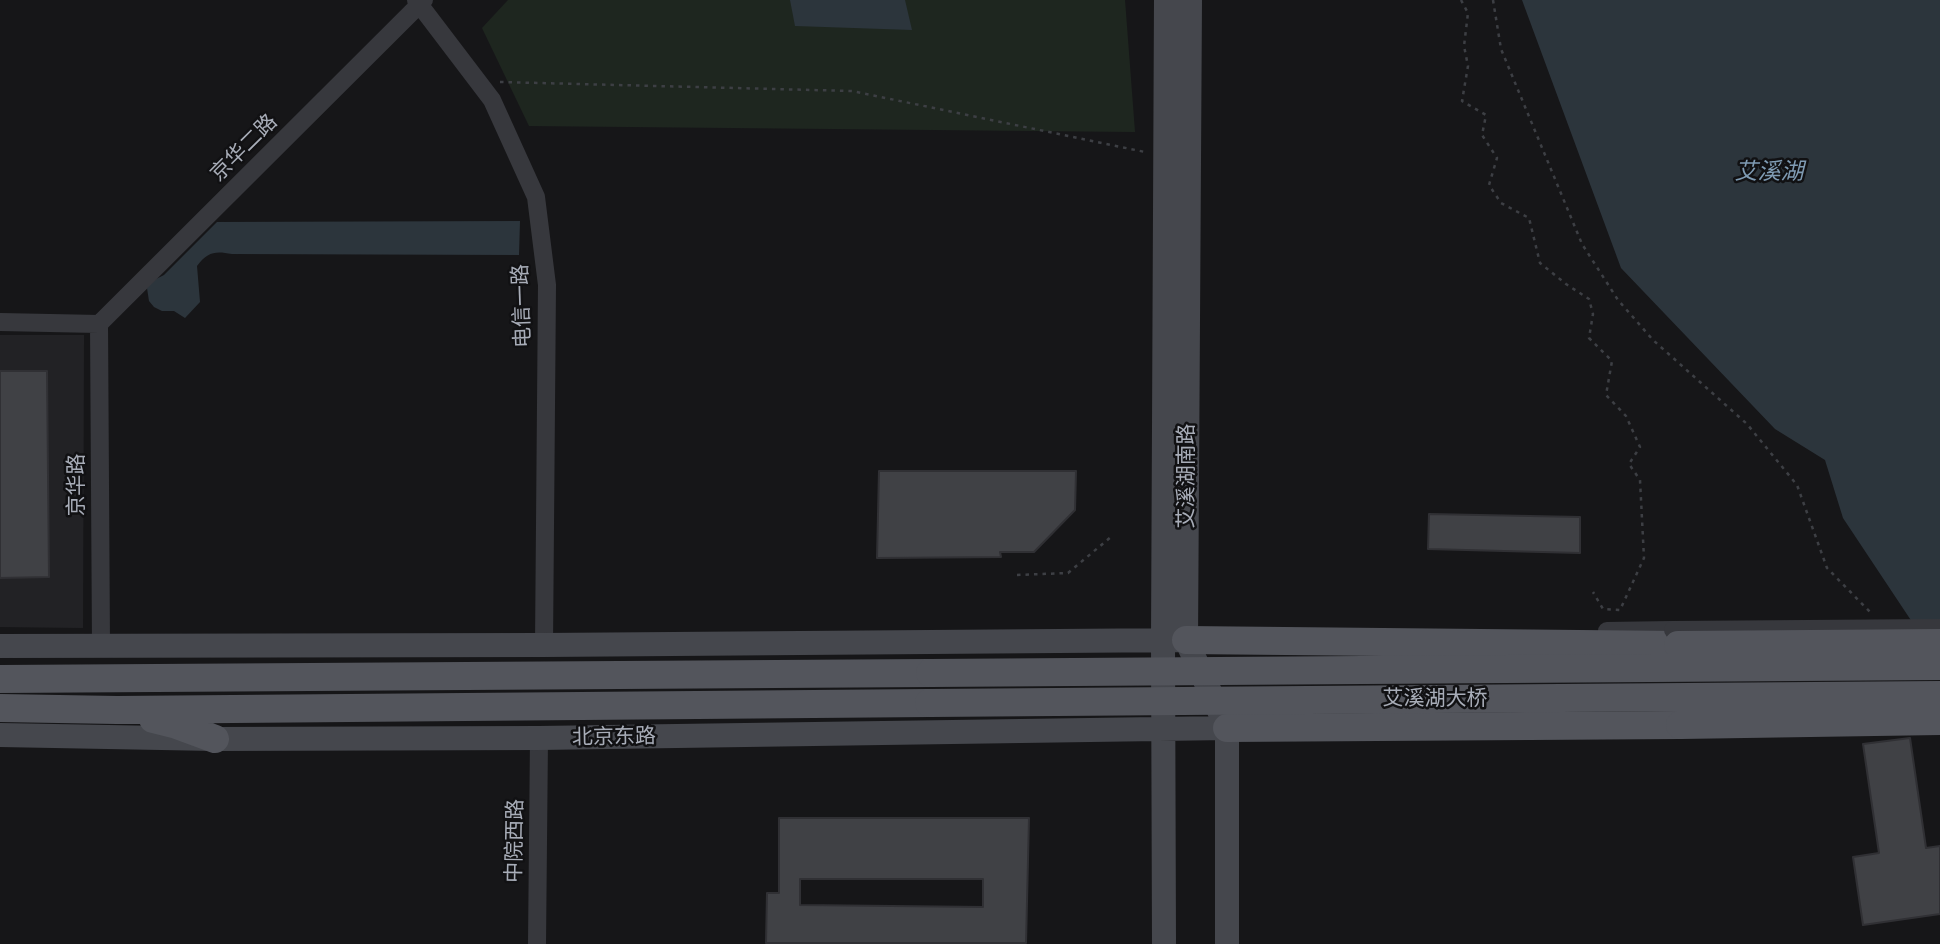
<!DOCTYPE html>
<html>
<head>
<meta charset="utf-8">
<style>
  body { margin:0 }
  canvas { display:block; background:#161618 }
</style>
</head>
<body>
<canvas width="1940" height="944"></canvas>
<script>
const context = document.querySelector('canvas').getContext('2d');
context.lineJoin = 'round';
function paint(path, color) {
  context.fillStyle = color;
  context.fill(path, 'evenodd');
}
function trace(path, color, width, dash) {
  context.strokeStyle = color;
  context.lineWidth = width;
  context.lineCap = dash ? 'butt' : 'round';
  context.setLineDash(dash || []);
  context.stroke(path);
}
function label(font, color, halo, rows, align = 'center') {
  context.font = font + ' Raleway,"Noto Sans SC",sans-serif';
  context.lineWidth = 5;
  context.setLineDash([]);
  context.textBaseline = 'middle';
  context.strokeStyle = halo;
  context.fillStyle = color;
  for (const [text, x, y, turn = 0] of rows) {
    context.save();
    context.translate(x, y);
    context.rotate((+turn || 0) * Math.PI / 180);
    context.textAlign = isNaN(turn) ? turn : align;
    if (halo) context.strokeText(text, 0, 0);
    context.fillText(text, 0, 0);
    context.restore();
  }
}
const built = new Path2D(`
  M0,335H84L83,628L0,627Z`);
const green = new Path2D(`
  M508,0H1125L1135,132L529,126L482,28Z`);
const water = new Path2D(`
  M790,0H905L912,30L795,26Z
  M1522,0H1940V664L1843,518L1825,460L1775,429L1621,268Z
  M520,221L519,255L232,254C216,251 208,251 197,266L200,302L185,318L174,311H162L154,307L149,301L147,288L154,280L164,275L217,222Z`);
const building = new Path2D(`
  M0,371H47L49,577L0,578Z
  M879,471H1076L1075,510L1034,552H1000L1001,557L877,558Z
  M1429,514L1580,517V553L1428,549Z
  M1910,738L1926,848L1940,846V914L1863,925L1853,857L1879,853L1863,744Z
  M779,818H1029L1026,943H766L767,893H779ZM800,879H983V907L800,905Z`);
const path = new Path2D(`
  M1461,0L1468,13L1464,46L1468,66L1462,101L1486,115L1482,135L1497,158L1489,185L1501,203L1529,218L1540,263L1566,284L1589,299L1593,314L1589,338L1612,361L1606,395L1626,416L1640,447L1629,464L1640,480L1644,558L1620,610L1603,609L1593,592
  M1493,0L1501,49L1582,244L1618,300L1653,340L1747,424L1797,485L1827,568L1870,612
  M500,82L852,91L1145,152
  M1017,575L1068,573L1112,536`);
const street = new Path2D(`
  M416,0L492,100L536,197L547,285L544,645
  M0,322L99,324
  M99,324L424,0
  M99,324L101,646
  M1607,631L1673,630
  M537,944L539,738`);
const secondary = new Path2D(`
  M1190,0L1186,640L1227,728V944
  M0,646L544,645L1186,640
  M0,735L215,739L539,738L1227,728
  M1164,944L1163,640L1166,0`);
const primary = new Path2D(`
  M1186,640L1678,645
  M0,679L930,673
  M0,708L117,710L929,703
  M153,719L177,725L215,739
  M1227,728L1680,725`);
const streetBridge = new Path2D(`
  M1673,630L1940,628`);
const primaryBridge = new Path2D(`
  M1678,645L1940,643
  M930,673L1940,666
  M929,703L1940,695
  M1680,725L1940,721`);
const streetNames = [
  ["京华二路",244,148,-45],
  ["电信一路",522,306,-92],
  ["艾溪湖南路",1187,476,-90],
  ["京华路",77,485,-90],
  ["艾溪湖大桥",1435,699],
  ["北京东路",614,737,-1],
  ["中院西路",515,841,-89]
];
const waterNames = [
  ["艾溪湖",1769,172]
];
paint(built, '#222225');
paint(green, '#1e261f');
paint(water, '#2c353c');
paint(building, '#404145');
trace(building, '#303034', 2);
trace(path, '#3d3f44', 2.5, [3.5, 5]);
trace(street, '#37383d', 18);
trace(secondary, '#45474d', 24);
trace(primary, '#53555c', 28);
trace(streetBridge, '#37383d', 18);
trace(primaryBridge, '#53555c', 28);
label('21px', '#a8adb8', '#111113', streetNames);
label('italic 23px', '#7f9bb3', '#111113', waterNames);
</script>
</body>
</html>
